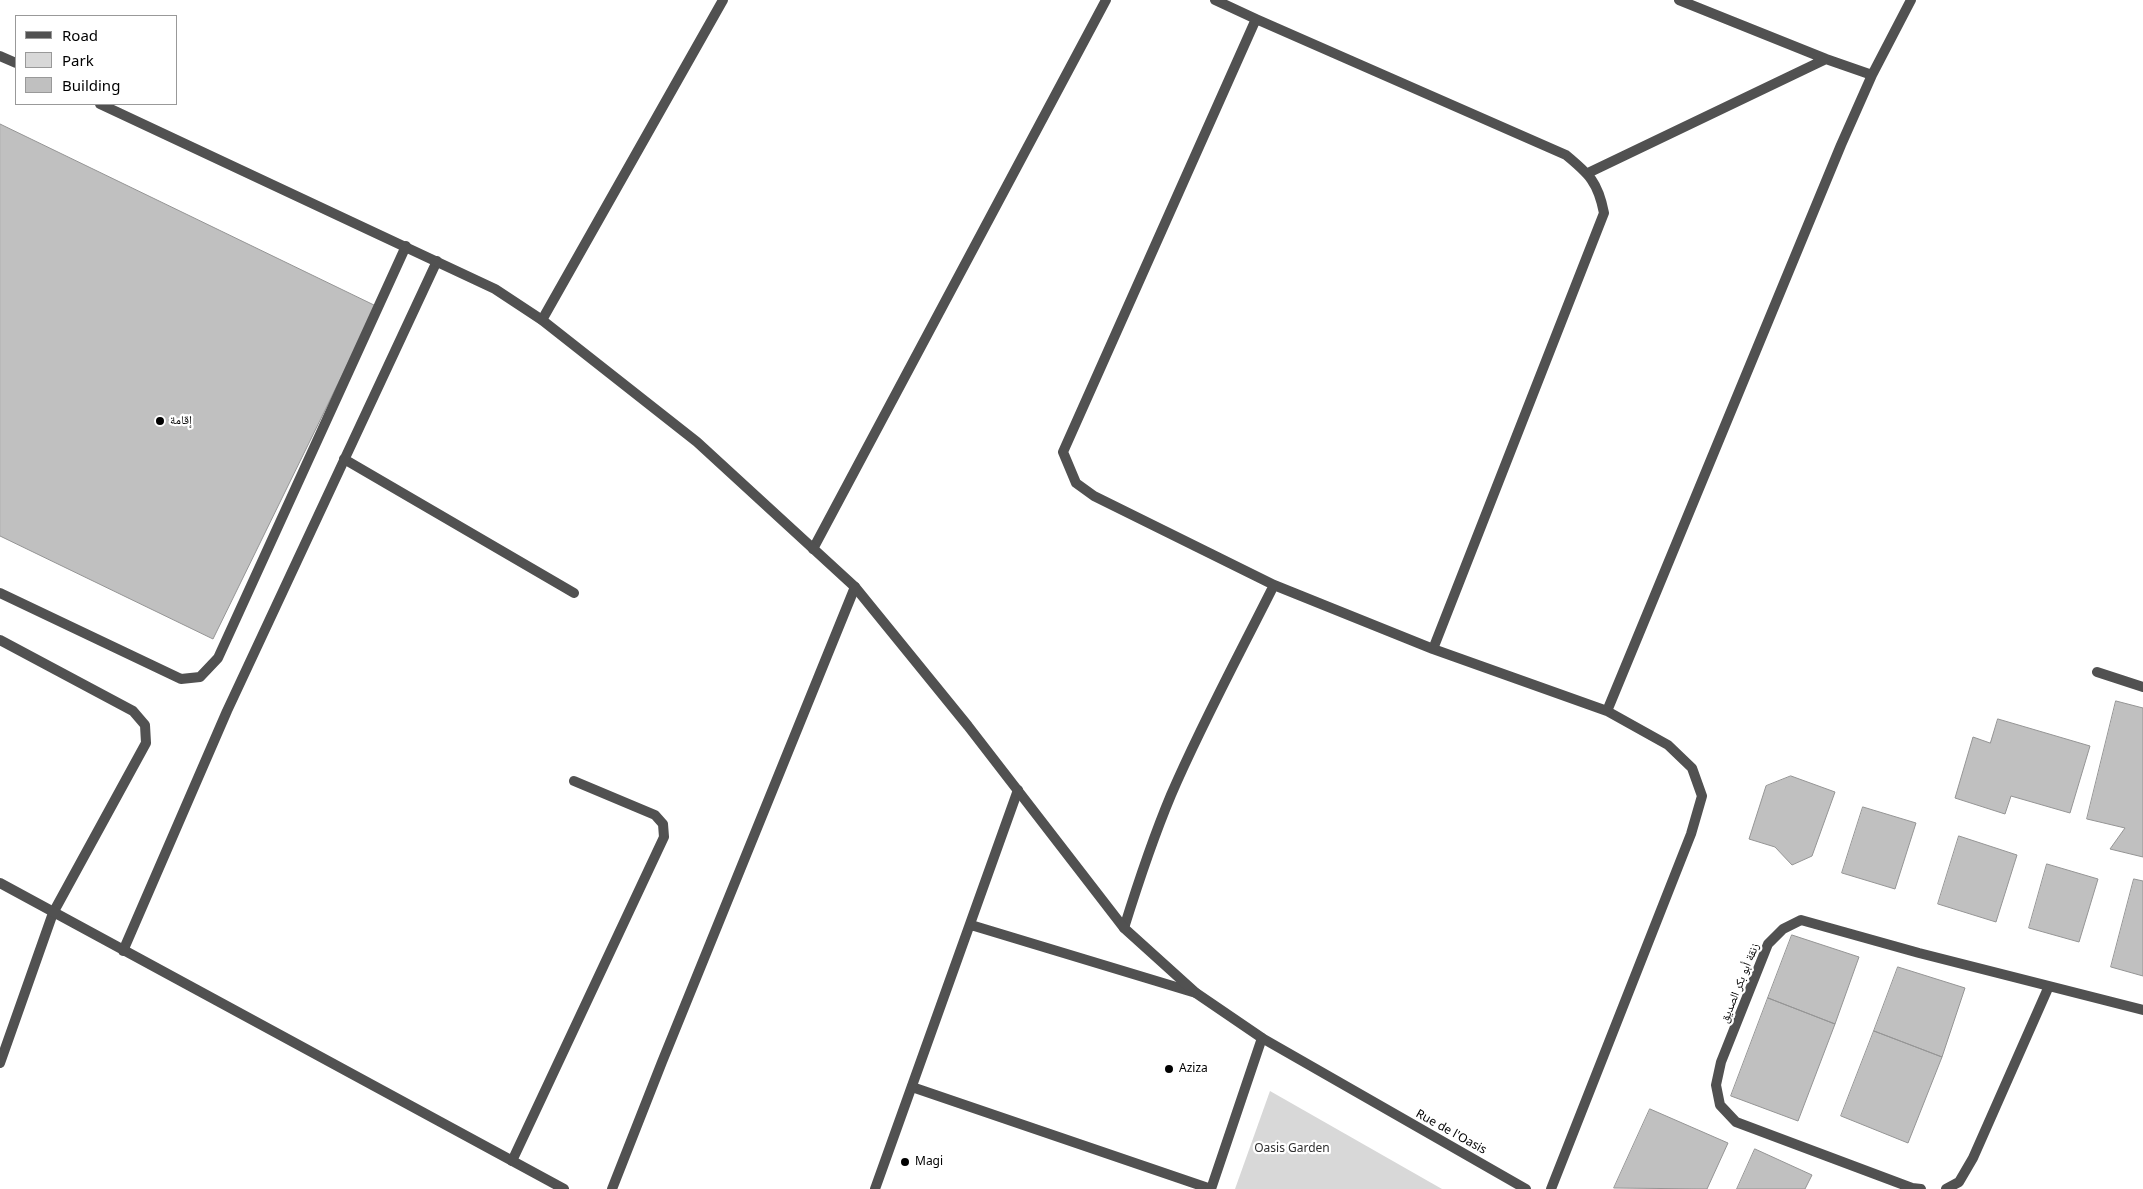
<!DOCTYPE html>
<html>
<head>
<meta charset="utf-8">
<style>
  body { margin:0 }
  #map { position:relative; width:2143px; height:1189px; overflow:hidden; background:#fff; font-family:"Noto Sans",sans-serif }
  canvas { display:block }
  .legend { position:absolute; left:15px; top:15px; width:162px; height:90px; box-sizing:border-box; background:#fff; border:1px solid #999; margin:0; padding:6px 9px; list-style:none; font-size:15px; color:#000 }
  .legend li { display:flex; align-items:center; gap:10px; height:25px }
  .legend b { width:25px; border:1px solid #999 }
</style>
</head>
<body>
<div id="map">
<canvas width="2143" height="1189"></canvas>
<ul class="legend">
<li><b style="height:6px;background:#515151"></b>Road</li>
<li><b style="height:14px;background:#d8d8d8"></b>Park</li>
<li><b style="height:14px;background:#c0c0c0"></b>Building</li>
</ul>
</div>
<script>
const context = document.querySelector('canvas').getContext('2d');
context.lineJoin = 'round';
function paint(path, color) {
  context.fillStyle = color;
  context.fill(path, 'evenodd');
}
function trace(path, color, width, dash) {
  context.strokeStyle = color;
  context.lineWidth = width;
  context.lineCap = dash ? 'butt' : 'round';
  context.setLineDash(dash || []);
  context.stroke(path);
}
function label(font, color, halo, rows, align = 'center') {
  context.font = font + ' "Noto Sans","Noto Naskh Arabic",sans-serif';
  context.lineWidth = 4.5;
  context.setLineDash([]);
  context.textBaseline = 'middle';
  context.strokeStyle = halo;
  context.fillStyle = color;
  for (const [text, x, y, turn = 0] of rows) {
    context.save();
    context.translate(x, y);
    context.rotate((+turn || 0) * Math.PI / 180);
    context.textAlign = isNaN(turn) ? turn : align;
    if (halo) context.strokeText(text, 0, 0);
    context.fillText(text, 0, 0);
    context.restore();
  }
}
const green = new Path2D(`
  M1270,1091L1442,1189H1235Z`);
const building = new Path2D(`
  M0,124L376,306L213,639L0,536Z
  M2116,701L2143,708V857L2110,849L2125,828L2087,819Z
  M1998,719L2090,746L2070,813L2011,796L2005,814L1955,798L1973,737L1990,743Z
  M1791,776L1835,792L1812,856L1792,865L1775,847L1749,839L1766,786Z
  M1863,807L1916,823L1895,889L1842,873Z
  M1959,836L2017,855L1996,922L1938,904Z
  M2047,864L2098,879L2079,942L2029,928Z
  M2134,879L2143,881V976L2111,967Z
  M1792,935L1859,957L1835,1024L1768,998Z
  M1898,967L1965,988L1942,1057L1874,1031Z
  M1768,998L1835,1024L1798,1121L1731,1096Z
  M1874,1031L1942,1057L1908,1143L1841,1116Z
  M1650,1109L1728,1143L1707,1189L1614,1188Z
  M1755,1149L1812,1175L1805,1189H1737Z`);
const service = new Path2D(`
  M344,459L574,593
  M0,640L133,711L145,725L146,743L53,913L0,1063
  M2097,672L2143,687
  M512,1161L664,837L663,824L655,815L574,781`);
const pedestrian = new Path2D(`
  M912,1087L1211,1189
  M1211,1189L1262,1038`);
const minor = new Path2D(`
  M1215,0L1256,19
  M1679,0L1826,59L1872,75
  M1588,173L1826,59
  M542,320L723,0
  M813,549L1106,0
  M0,593L181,679L200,677L218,658L406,246
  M1433,649L1604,213C1598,182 1589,174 1566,155L1256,19L1063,452L1076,483L1094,496L1274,585L1433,649L1607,711L1668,745L1692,768L1702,796L1691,834L1551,1189
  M1607,711L1841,145L1872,75L1911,0
  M0,883L564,1189
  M971,925L1196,993
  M1124,928C1138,883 1153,838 1171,795C1202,723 1239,655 1274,585
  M123,951L227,711L437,261
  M612,1189L662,1062L855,587
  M875,1189L1018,790
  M1921,1189L1912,1188L1736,1122L1720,1105L1716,1085L1721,1062L1768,944L1783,929L1801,920L1919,953L2143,1010
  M1946,1189L1959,1182L1973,1158L2049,986`);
const tertiary = new Path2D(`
  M0,56L16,63
  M100,104L495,289L542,320L697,442L855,587L968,726L1124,928L1196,993L1262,1038L1526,1189`);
const markers = [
  [160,421,5,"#000"],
  [1169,1069,5,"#000"],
  [905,1162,5,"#000"]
];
const poiNames = [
  ["إقامة",170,421],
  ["Aziza",1179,1069],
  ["Magi",915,1162]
];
const streetNames = [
  ["زنقة أبو بكر الصديق",1740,983,-68],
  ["Rue de l'Oasis",1451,1132,29]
];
const parkNames = [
  ["Oasis Garden",1292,1149]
];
paint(green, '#d8d8d8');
paint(building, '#c0c0c0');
trace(building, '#959595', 1);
trace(service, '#515151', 10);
trace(pedestrian, '#515151', 10);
trace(minor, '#515151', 10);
trace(tertiary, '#515151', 10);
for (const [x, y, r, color] of markers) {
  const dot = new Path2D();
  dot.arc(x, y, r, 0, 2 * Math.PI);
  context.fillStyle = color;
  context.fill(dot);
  trace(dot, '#fff', 2);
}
label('12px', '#000', '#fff', poiNames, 'left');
label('12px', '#000', '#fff', streetNames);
label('12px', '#2f2f2f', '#fff', parkNames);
</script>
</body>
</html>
